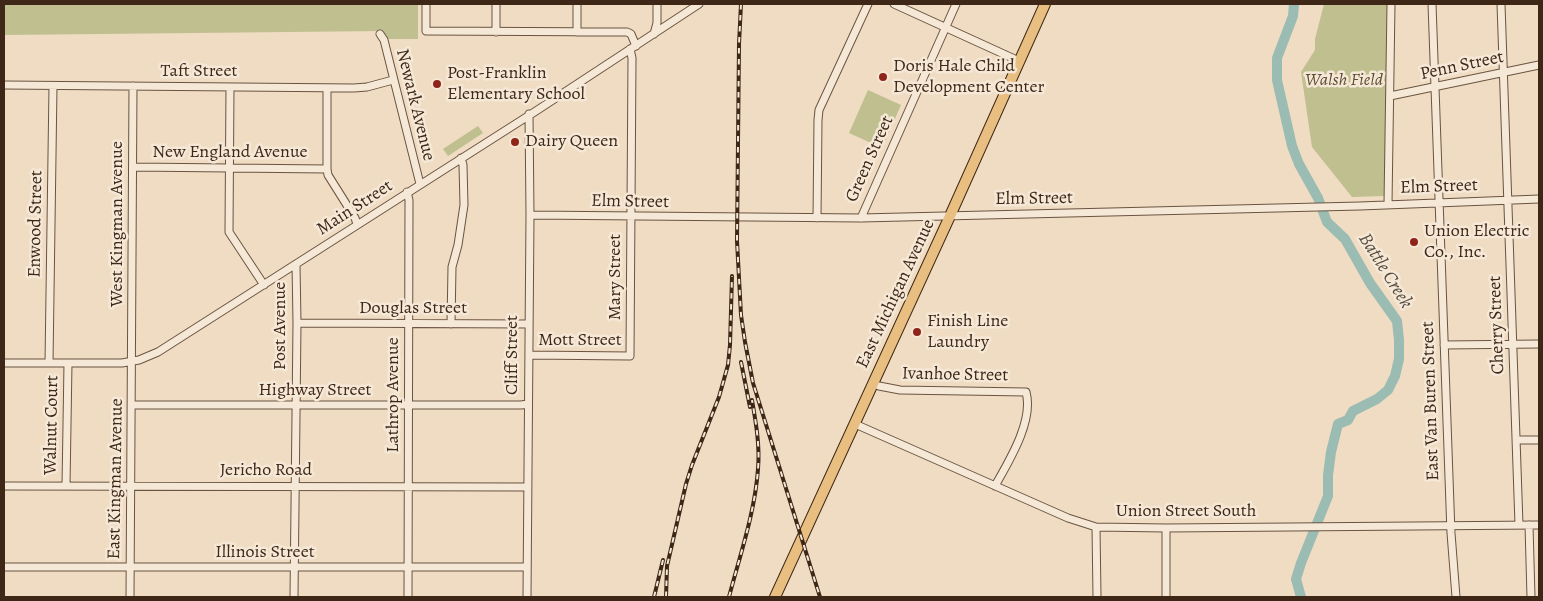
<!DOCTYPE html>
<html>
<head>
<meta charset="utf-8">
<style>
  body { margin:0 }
  #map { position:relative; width:1543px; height:601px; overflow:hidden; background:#efdcc2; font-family:Alegreya,serif }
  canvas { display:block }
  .frame { position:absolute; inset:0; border:5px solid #3e2716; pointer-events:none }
</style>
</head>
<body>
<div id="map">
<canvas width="1543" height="601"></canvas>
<div class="frame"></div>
</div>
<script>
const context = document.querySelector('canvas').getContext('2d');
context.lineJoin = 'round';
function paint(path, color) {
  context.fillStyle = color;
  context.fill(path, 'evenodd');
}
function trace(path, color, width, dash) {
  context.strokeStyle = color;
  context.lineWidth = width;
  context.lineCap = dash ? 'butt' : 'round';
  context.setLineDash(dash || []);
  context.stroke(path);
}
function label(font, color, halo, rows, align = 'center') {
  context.font = font + ' Alegreya,serif';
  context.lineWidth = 5;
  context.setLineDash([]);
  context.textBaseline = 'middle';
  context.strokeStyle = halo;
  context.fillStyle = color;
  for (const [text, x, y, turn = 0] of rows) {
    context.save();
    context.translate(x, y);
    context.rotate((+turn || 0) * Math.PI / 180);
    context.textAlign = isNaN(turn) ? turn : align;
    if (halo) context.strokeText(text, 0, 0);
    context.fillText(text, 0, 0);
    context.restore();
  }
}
const green = new Path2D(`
  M4,4H418V39H385L382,31L4,35Z
  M1324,4H1387L1385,196L1352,197L1312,147L1301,72L1315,50V39Z
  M868,90L901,105L882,148L849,133Z
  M478,126L483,133L448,156L443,149Z`);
const river = new Path2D(`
  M1294,4L1293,16L1277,58V80L1292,146L1299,164L1318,198L1327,222L1345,239L1370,283L1397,321L1399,340V359L1395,376L1388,390L1377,399L1353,411L1348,420L1338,424L1331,452L1328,475V496L1301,563L1296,579L1301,597`);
const minor = new Path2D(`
  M426,4V31L627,32L631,34L636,46
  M894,4L1019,61
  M1432,4L1451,533L1456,597
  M1501,4L1519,525
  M496,32V4
  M577,32V4
  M380,34L384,40L420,184
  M654,34L657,23V4
  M4,85L354,88L367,87L393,80
  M230,87L229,232L264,285
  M327,88V169L328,175L355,218L357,224
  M1390,96L1539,65
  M133,167L327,169
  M407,192L409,200L408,597
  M1388,204L1391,4
  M530,215L861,218L1360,206L1539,199
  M817,218L818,120L819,110L868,4
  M861,218L956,4
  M297,323L529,324
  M451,324L452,267L458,245L464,205L463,165L461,158
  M1444,345L1539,344
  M529,355L630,356L632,58L630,49
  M4,363H122L139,360L158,352L536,111L699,4
  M49,363L53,86
  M873,384L879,386L900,390L1026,392C1034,421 1009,461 995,486
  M132,405H521L528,404
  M855,424L1068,518L1096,527L1166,528L1539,525
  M1516,440H1539
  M4,486L527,487
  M66,486L68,363
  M1529,525L1531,597
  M1096,527L1097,597
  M4,567H527
  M130,597L133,86
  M294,597L297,323L296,264
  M527,597L530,215L529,114
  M1166,597V528`);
const highway = new Path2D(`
  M775,597L950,216L1045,4`);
const rail = new Path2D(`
  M741,4L739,44L737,241L741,315L745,342L753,383L820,597
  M741,362L750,407
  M654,597L663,560
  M666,597L667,566L686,484L692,465L719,397L728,365L730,345L732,276
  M729,597C740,555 755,512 758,469C760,446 756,423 752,400`);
const markers = [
  [883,77,5,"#8f2418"],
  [437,84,5,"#8f2418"],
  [515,142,5,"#8f2418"],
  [1414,242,5,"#8f2418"],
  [917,332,5,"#8f2418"]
];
const streetNames = [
  ["Penn Street",1462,66,-12],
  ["Taft Street",199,72],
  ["Newark Avenue",415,105,76],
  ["New England Avenue",230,153],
  ["Green Street",870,159,-66],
  ["Elm Street",1439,187,-2],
  ["Elm Street",1034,199,-1],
  ["Elm Street",630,202,1],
  ["Main Street",355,208,-33],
  ["Enwood Street",36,224,-89],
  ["West Kingman Avenue",118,224,-90],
  ["Mary Street",616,277,-90],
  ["East Michigan Avenue",896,294,-65],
  ["Douglas Street",413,309],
  ["Cherry Street",1497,325,-92],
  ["Post Avenue",281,326,-90],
  ["Mott Street",580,341],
  ["Cliff Street",513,355,-90],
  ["Ivanhoe Street",955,375,1],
  ["Highway Street",315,391],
  ["Lathrop Avenue",394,395,-90],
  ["East Van Buren Street",1431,401,-92],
  ["Walnut Court",52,425,-89],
  ["Jericho Road",266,471],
  ["East Kingman Avenue",116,479,-89],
  ["Union Street South",1186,512],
  ["Illinois Street",265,553]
];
const poiNames = [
  ["Doris Hale Child",893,67],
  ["Development Center",893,88],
  ["Post-Franklin",447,74],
  ["Elementary School",447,95],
  ["Dairy Queen",525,142],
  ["Union Electric",1424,232],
  ["Co., Inc.",1424,253],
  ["Finish Line",927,322],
  ["Laundry",927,343]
];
const parkNames = [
  ["Walsh Field",1344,81]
];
const waterNames = [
  ["Battle Creek",1385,271,58]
];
paint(green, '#bfbf8f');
trace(river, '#9abcb2', 10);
trace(minor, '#6a5441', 9);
trace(highway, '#3e2716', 12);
trace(minor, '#f5e8d7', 7);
trace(highway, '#e8be81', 10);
trace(rail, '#3e2716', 4);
trace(rail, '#f5e8d7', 2, [5.5]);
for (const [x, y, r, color] of markers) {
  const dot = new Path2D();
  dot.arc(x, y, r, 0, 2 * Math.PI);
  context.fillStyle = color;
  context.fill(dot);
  trace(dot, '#f5e8d7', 2);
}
label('18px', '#3e2716', '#f5e8d7', streetNames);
label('18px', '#3e2716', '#f5e8d7', poiNames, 'left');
label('italic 18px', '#5e4d34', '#f5e8d7', parkNames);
label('italic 19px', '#554c3d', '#f5e8d7', waterNames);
</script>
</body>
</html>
